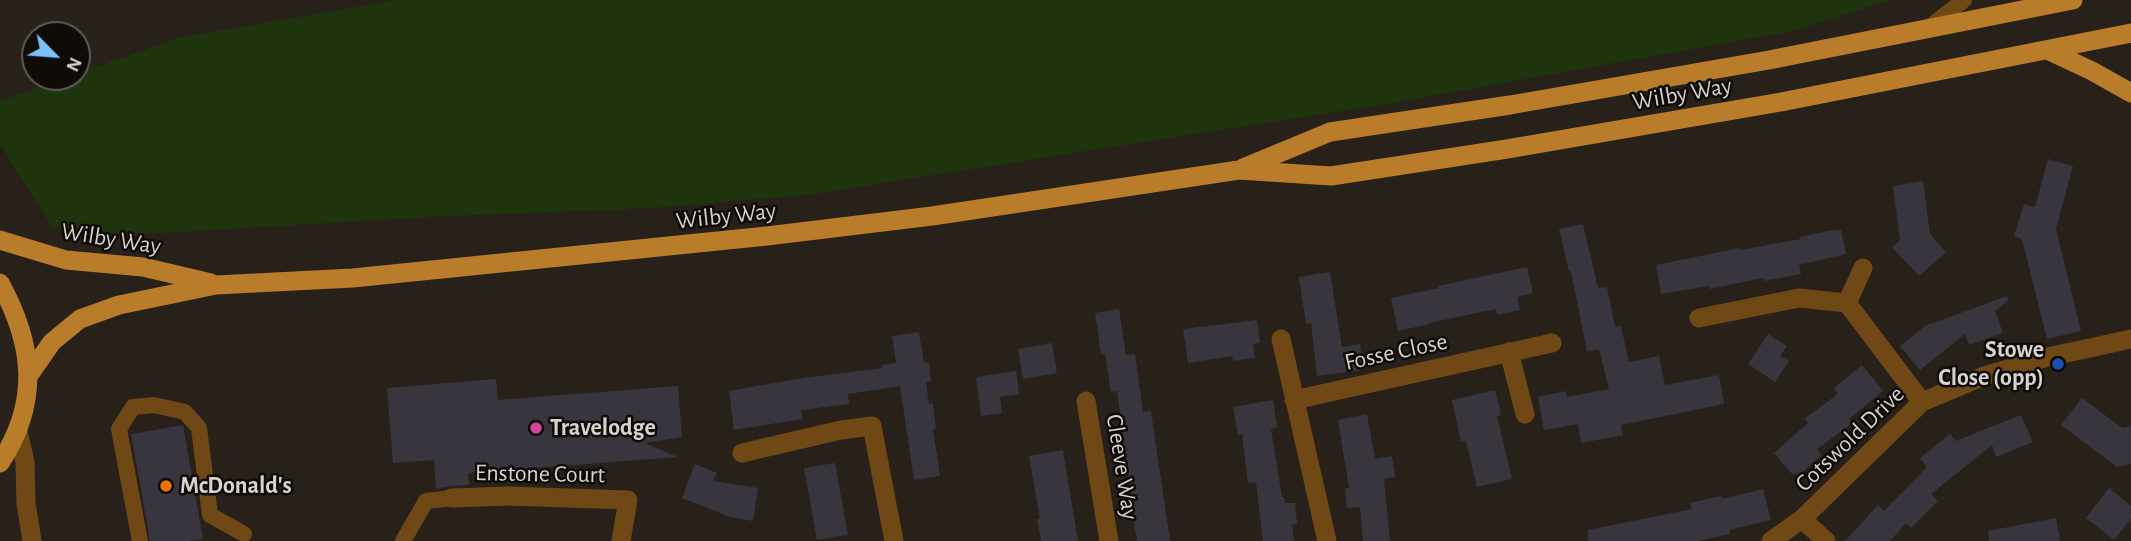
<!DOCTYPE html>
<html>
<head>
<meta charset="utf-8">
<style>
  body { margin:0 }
  #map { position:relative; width:2131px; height:541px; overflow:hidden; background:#28211a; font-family:"Alegreya Sans",sans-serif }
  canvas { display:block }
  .north { position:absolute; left:21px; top:21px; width:70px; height:70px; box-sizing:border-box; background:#0e0b08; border:2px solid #5e5b57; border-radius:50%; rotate:115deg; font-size:19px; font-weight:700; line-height:28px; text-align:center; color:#d7d2ce }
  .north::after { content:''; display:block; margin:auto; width:24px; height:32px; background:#7cbef9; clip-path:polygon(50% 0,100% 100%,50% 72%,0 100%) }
</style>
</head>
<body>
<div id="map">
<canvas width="2131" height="541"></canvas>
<div class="north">N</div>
</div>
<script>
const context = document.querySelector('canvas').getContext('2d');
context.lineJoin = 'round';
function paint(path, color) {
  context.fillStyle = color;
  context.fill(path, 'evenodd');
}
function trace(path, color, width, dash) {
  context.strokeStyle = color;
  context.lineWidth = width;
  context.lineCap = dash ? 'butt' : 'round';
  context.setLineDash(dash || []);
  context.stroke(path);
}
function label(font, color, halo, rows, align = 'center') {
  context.font = font + ' "Alegreya Sans",sans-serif';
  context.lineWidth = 5;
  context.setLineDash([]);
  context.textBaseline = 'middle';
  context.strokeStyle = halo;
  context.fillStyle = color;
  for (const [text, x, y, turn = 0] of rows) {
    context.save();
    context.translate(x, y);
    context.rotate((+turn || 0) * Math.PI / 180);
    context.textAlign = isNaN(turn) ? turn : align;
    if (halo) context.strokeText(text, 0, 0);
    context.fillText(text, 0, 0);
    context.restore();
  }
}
const green = new Path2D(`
  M398,0H1890L1792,31L1392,103L806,195L651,208L427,217L112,236L52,227L0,144V101L68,77H77V74L181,37Z`);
const building = new Path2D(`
  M2048,159L2073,166L2056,229L2081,331L2047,339L2022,239L2014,236L2024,204L2035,207Z
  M1923,181L1930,234L1946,252L1919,276L1892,247L1900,240L1893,186Z
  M1583,224L1598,288L1607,287L1615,327L1621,326L1629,362L1659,356L1665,385L1719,375L1724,404L1621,425L1623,435L1581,443L1578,424L1544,430L1538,397L1566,391L1567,397L1609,389L1599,349L1587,352L1571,271H1569L1559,229Z
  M1832,230H1841L1846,254L1799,265L1801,274L1764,281L1763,278L1709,289V286L1661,294L1656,265L1740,248V250L1801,239L1800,237Z
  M1527,267L1533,293L1517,297L1520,310L1497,315L1496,309L1429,323L1430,324L1398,331L1391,298L1439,288L1438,286Z
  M1330,272L1342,347L1360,344L1363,370L1317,376L1311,323L1306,324L1299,277Z
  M2007,296L2009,300L1995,311L2003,333L1969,345L1965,334L1920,370L1900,346L1925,326Z
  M1119,309L1126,355L1135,354L1143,412L1151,411L1170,541H1137L1127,478H1129L1117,391L1111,392L1105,354H1101L1095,313Z
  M1257,320L1260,343L1253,344L1255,358L1233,361L1232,356L1188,363L1183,329Z
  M919,332L924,363L929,362L931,381L926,382L929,404H933L936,429H933L940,476L914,480L900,386L848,394L849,404L801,410L802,419L734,430L729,391L803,378L883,368L882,365L896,363L892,336Z
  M1768,334L1787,346L1780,356L1789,361L1775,382L1748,364Z
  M1052,343L1057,373L1023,379L1018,349Z
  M1862,365L1883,391L1849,419L1853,423L1817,449L1822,455L1800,474H1792L1774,453L1808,423L1805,418L1838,394L1834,388Z
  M1016,371L1019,394L1000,397L1002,413L981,416L976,377Z
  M496,379L498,400L678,386L682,437L644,443L678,457L468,473L469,485L452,486L436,489L434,460L393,463L387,388Z
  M1495,390L1501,415L1497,416L1512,479L1477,487L1466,441L1461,442L1452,400Z
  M2082,398L2122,428L2131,426V464L2117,467L2061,425Z
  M1273,400L1277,427L1271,429L1282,497H1284L1285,503H1295L1297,524L1292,525L1294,541H1263L1256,482L1248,483L1242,434L1238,435L1233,407Z
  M1367,414L1375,459L1392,456L1395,477L1384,479L1390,541H1363L1360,507L1347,508L1345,488H1349L1338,420Z
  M2021,415L2033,442L1996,457L1992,445L1931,494L1938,501L1911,528L1906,523L1890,541H1845L1878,505L1884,511L1927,467L1920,458L1950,434L1956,441Z
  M183,425L203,539L189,541H150L131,434Z
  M1063,450L1078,541H1041L1037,519H1040L1029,456Z
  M835,463L848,535L817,540L804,468Z
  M695,464L717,473L713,481L758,488L753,521L730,517L682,498Z
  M2109,488L2131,506V519L2114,540L2086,518Z
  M1763,489L1771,520L1729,530L1730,534L1698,541H1588V530L1692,509L1690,503L1721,496L1722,499Z
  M2056,518L2060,541H1989L1988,531Z`);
const service = new Path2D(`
  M1927,29L1964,0
  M140,541L119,429L133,407L154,405L185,412L199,428L210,515L244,534
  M403,541L426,501L452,498`);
const minor = new Path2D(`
  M1847,303L1863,268
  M1699,318L1799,298L1847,303L1922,402
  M1281,339L1327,541
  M1509,352L1525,414
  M1294,400L1552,343
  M1086,401L1109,541
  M18,431L25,462L26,503L32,541
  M742,453L841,430L872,426L894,541
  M452,498L508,496L628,500L621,541
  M1802,519L1826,541
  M1771,541L1802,519L1922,402L1984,376L2048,357L2131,339`);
const trunk = new Path2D(`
  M2047,50L2092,71L2131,93
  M1243,168L1330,132L1510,105L1769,60L2073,0
  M0,240L66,260L143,267L211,283
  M0,283C34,345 40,402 0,463
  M29,375L52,342L80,319L119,305L216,285L353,278L767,236L932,216L1239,170L1331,176L1507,149L1781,102L2131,33`);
const markers = [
  [2058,364,7,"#1a4fb4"],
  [536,428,7,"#d1479c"],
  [166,486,7,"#e8710a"]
];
const streetNames = [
  ["Wilby Way",1682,94,-10],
  ["Wilby Way",726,216,-6],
  ["Wilby Way",111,239,9],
  ["Fosse Close",1396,352,-12],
  ["Cotswold Drive",1850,439,-44],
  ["Cleeve Way",1122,467,81],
  ["Enstone Court",540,474,1]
];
const poiNames = [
  ["Stowe",2044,350,"right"],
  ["Close (opp)",2044,378,"right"],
  ["Travelodge",550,428],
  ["McDonald's",180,486]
];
paint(green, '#1e340d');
paint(building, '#38353e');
trace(service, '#704816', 16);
trace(minor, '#704816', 19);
trace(trunk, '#b97c2b', 19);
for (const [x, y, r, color] of markers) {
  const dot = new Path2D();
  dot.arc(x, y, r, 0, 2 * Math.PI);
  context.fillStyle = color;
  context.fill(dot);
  trace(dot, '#0e0b08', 2.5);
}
label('24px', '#d7d2ce', '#0e0b08', streetNames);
label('bold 24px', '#d7d2ce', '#0e0b08', poiNames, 'left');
</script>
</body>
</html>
